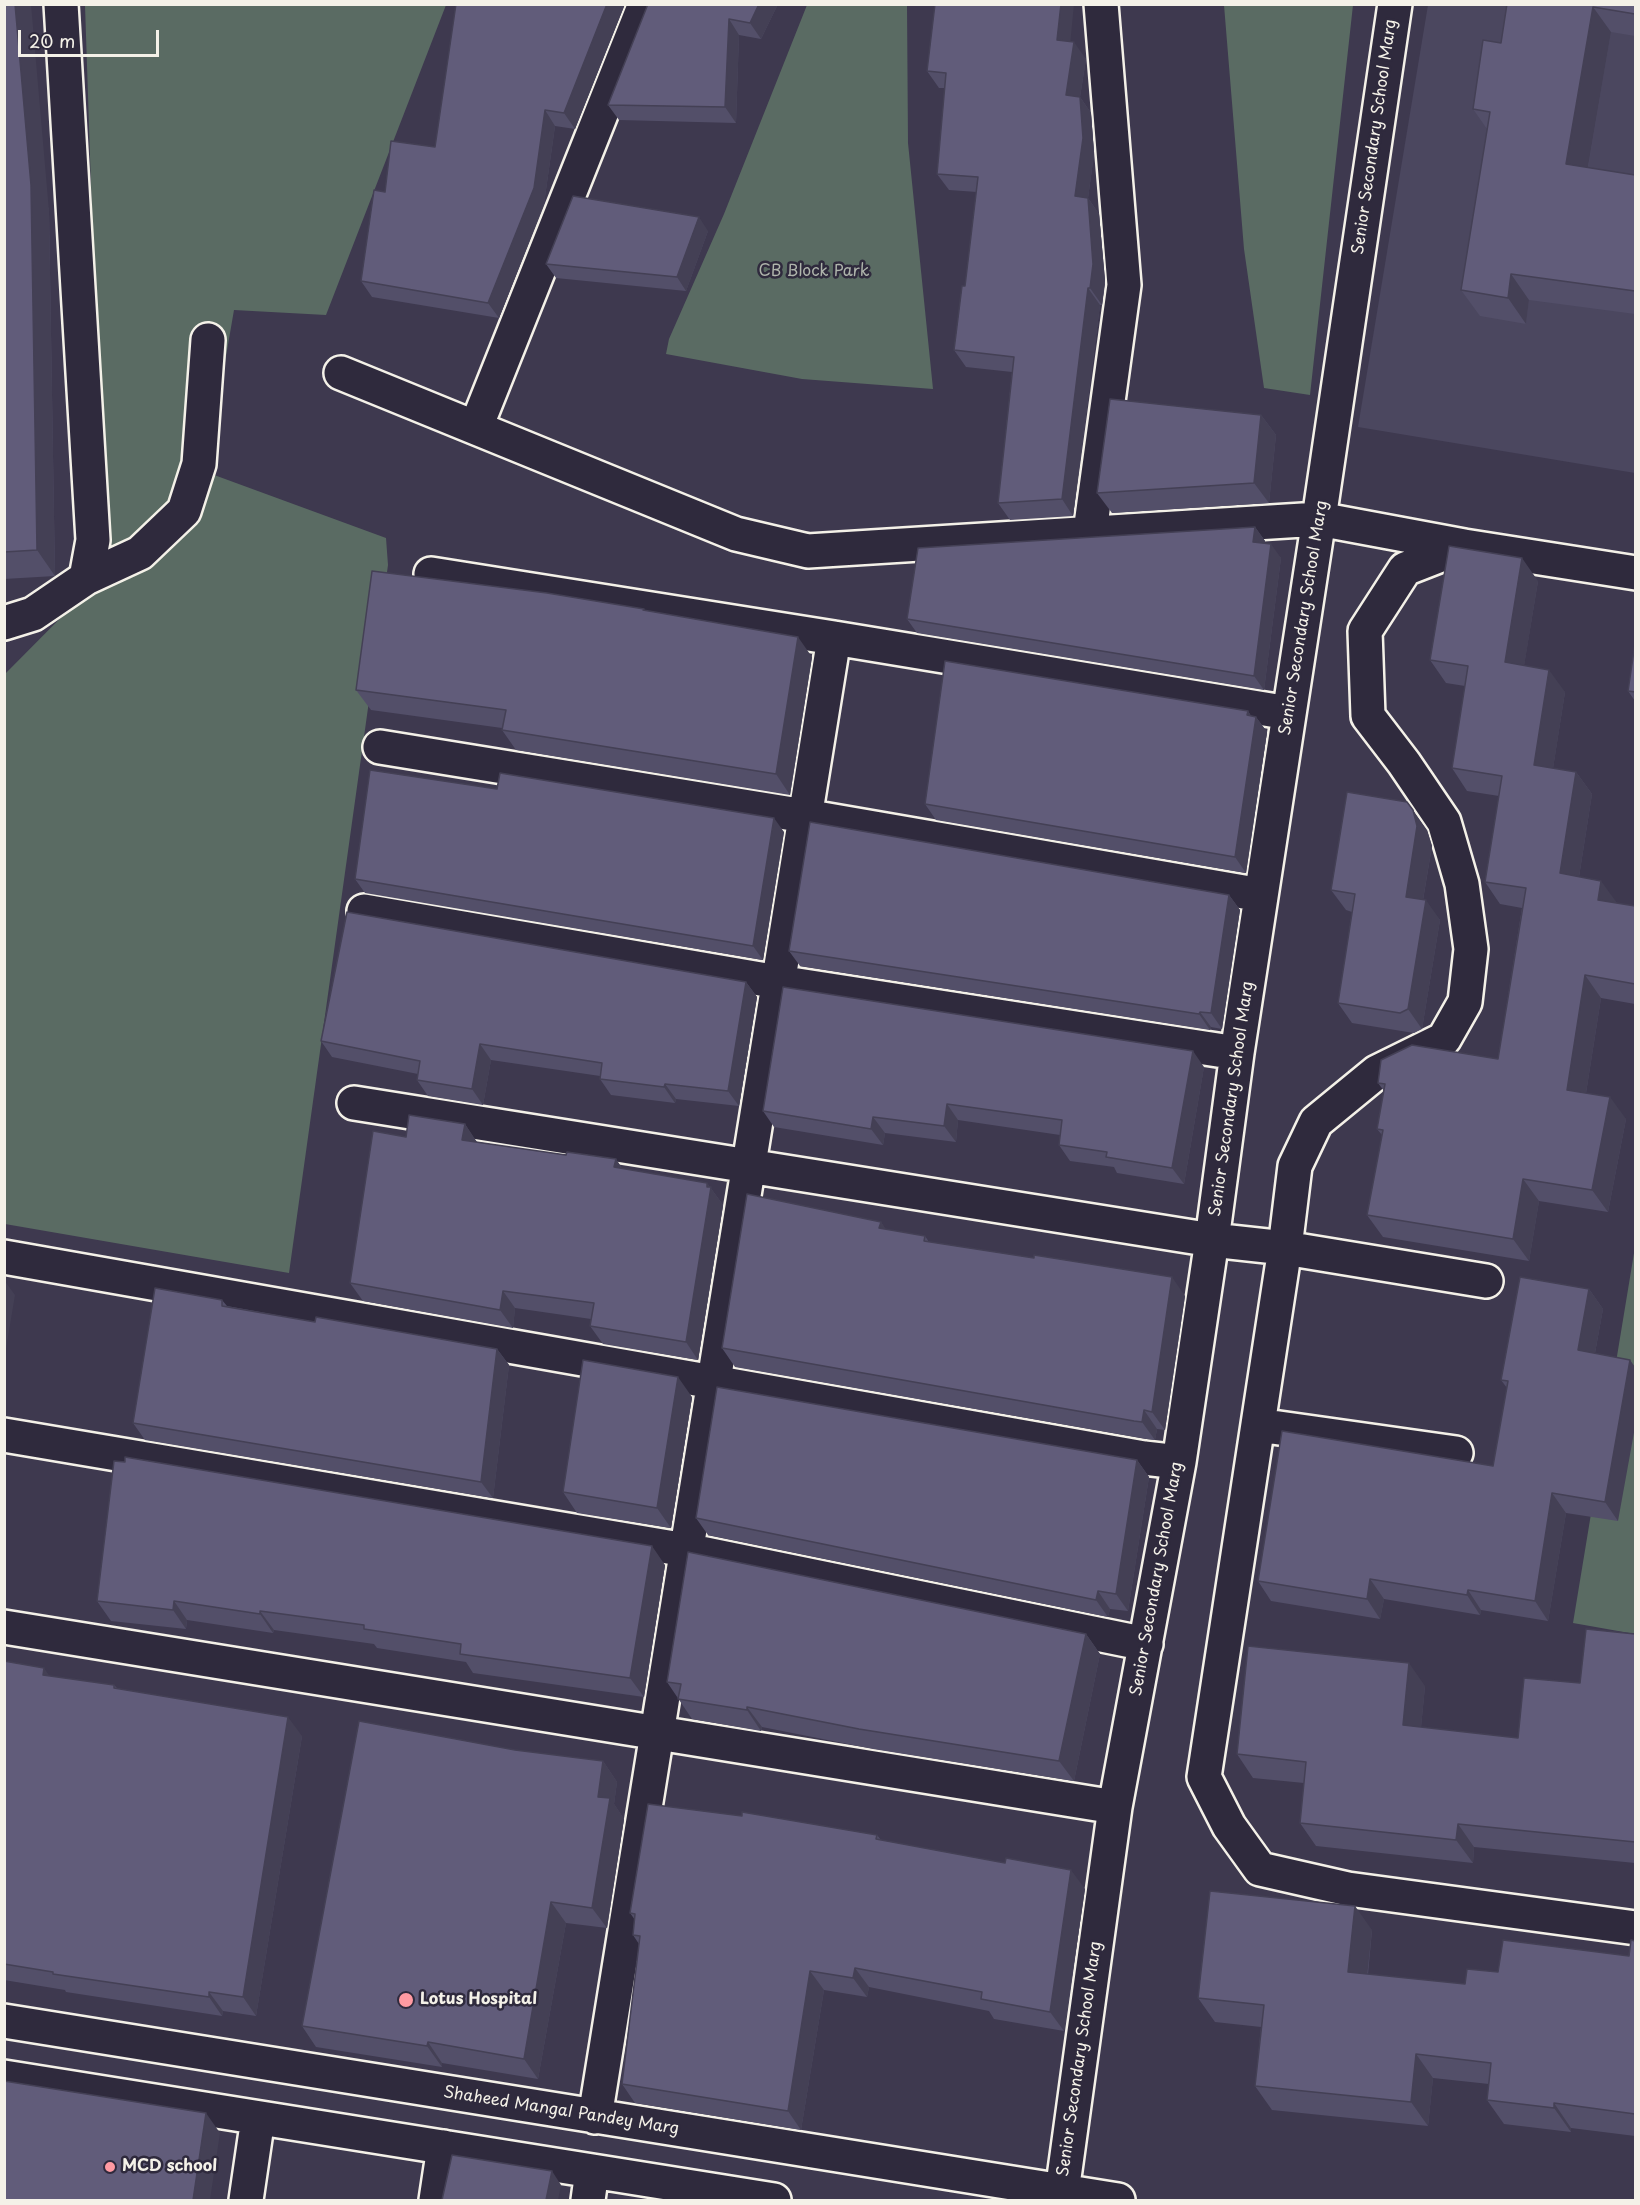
<!DOCTYPE html>
<html>
<head>
<meta charset="utf-8">
<style>
  body { margin:0 }
  #map { position:relative; width:1640px; height:2205px; overflow:hidden; background:#3e394f; font-family:"Playpen Sans",sans-serif }
  canvas { display:block }
  .frame { position:absolute; inset:0; border:6px solid #f4f1e8; pointer-events:none }
  .scale { position:absolute; left:18px; top:30px; width:141px; height:27px; box-sizing:border-box; border:3px solid #f4f1e8; border-top:0; padding-left:8px; font-size:18px; line-height:21px; white-space:nowrap; color:#f4f1e8; -webkit-text-stroke:4px #2f2a3d; paint-order:stroke }
</style>
</head>
<body>
<div id="map">
<canvas width="1640" height="2205"></canvas>
<div class="frame"></div>
<div class="scale">20 m</div>
</div>
<script>
const context = document.querySelector('canvas').getContext('2d');
context.lineJoin = 'round';
function paint(path, color) {
  context.fillStyle = color;
  context.fill(path, 'evenodd');
}
function trace(path, color, width, dash) {
  context.strokeStyle = color;
  context.lineWidth = width;
  context.lineCap = dash ? 'butt' : 'round';
  context.setLineDash(dash || []);
  context.stroke(path);
}
function label(font, color, halo, rows, align = 'center') {
  context.font = font + ' "Playpen Sans",sans-serif';
  context.lineWidth = 5;
  context.setLineDash([]);
  context.textBaseline = 'middle';
  context.strokeStyle = halo;
  context.fillStyle = color;
  for (const [text, x, y, turn = 0] of rows) {
    context.save();
    context.translate(x, y);
    context.rotate((+turn || 0) * Math.PI / 180);
    context.textAlign = isNaN(turn) ? turn : align;
    if (halo) context.strokeText(text, 0, 0);
    context.fillText(text, 0, 0);
    context.restore();
  }
}
const built = new Path2D(`
  M1428,5H1635V473L1358,427Z`);
const green = new Path2D(`
  M85,5H446L326,315L234,310L206,472L386,538L388,565L289,1273L5,1224L4,675L116,562L102,519Z
  M807,5H907L908,143L933,389L802,379L666,354L669,339L724,214Z
  M1224,5H1353L1310,395L1264,388L1244,249Z
  M1635,1247V1634L1573,1623Z`);
const minor = new Path2D(`
  M341,373L736,534L808,551L1319,519L1464,546
  M476,427L645,4
  M1090,532L1124,285L1101,4
  M1636,573L1464,546L1405,569L1365,631L1368,716L1404,763L1444,822L1462,884L1471,949L1465,1002L1444,1039L1377,1072L1316,1122L1295,1166L1285,1248L1204,1777L1229,1826L1260,1869L1348,1889L1636,1928
  M431,574L834,638L1289,713
  M86,578L140,553L184,511L199,464L208,340
  M4,623L33,614L86,578L93,540L61,4
  M380,747L805,816L1261,895
  M364,911L778,982L1237,1053
  M354,1103L1212,1240L1285,1248L1486,1281
  M4,1257L1144,1458L1179,1462
  M1258,1425L1456,1453
  M4,1435L686,1550L1146,1644
  M4,1627L1115,1807
  M4,2021L1118,2200
  M4,2077L774,2200
  M595,2117L834,638
  M1062,2192L1115,1807L1179,1462L1212,1240L1237,1053L1319,519L1395,4
  M246,2200L258,2118
  M436,2200L444,2147
  M588,2200L592,2171`);
const wall = new Path2D(`
  M4,4L49,211L55,576L4,579Z
  M625,4L575,129L555,126L544,204L499,318L372,297L361,281L385,192L435,147Z
  M648,4H778L761,39L739,35L736,123L619,120L608,105Z
  M1507,4H1635V36L1611,32L1588,168L1635,175V314L1529,300L1526,324L1480,316L1461,290L1487,129L1473,109L1501,43Z
  M1070,42L1086,59L1080,97L1091,113L1094,154L1088,198L1099,214L1105,280L1102,305H1100L1073,516L1010,520L998,503L1012,372L966,367L954,350L965,286L977,192L949,190L937,174L945,88H939L927,71Z
  M708,231L686,291L556,278L546,264Z
  M1261,415L1276,435L1269,503L1112,513L1097,493Z
  M1255,527L1265,541L1264,543L1281,558L1264,690L917,633L907,619Z
  M1538,581L1524,665L1565,692L1553,768L1576,772L1592,794L1579,877L1617,903L1635,906V1004L1601,998L1586,1093L1626,1119L1608,1212L1539,1201L1529,1261L1383,1237L1367,1215L1382,1135L1377,1129L1384,1091L1378,1083L1498,1059L1522,908L1500,904L1485,882L1499,796L1467,791L1452,768L1465,686L1446,683L1430,660Z
  M645,611L812,657L790,795L516,750L502,730V728L371,710L356,690Z
  M1635,644V701L1628,691Z
  M1248,711L1251,716L1256,717L1267,732L1246,873L936,820L925,804Z
  M1427,830L1432,846L1423,900L1440,920L1422,1029L1414,1033L1352,1023L1338,1003L1352,912L1346,910L1331,890Z
  M784,832L763,960L365,893L355,879Z
  M1229,895L1240,910L1222,1029L1211,1027L1210,1030L800,966L789,951Z
  M746,982L757,997L739,1106L676,1099L675,1103L611,1095L600,1079V1076L491,1060L483,1105L428,1096L417,1080L418,1074L332,1057L321,1041Z
  M1204,1067L1184,1184L1117,1173L1114,1167L1070,1161L1059,1145L1060,1135L958,1120L956,1142L885,1133L883,1145L774,1127L763,1111Z
  M465,1124L477,1143L566,1155L616,1159L622,1169L707,1183L723,1205L698,1360L603,1344L590,1326L591,1319L515,1308L513,1328L363,1301L350,1283L406,1137Z
  M881,1222L885,1229L925,1236L929,1242L1185,1296L1165,1430L1157,1429L1155,1440L1147,1439L735,1367L722,1348Z
  M1589,1289L1603,1309L1595,1353L1618,1521L1566,1513L1548,1621L1481,1610L1480,1615L1384,1599L1380,1619L1271,1601L1258,1581L1493,1466L1507,1388L1501,1380Z
  M222,1300L227,1306L315,1322L497,1349L509,1365L493,1498L145,1440L133,1423Z
  M692,1397L671,1528L577,1513L563,1492Z
  M1137,1460L1149,1477L1128,1611L1110,1609L1108,1617L708,1535L696,1518Z
  M665,1565L644,1697L473,1673L466,1662L377,1648L374,1644L274,1630L273,1633L187,1620L186,1629L111,1621L97,1601Z
  M1086,1634L1100,1654L1074,1781L873,1749L762,1727L761,1731L692,1719L667,1682Z
  M1635,1634V1863L1474,1847L1473,1863L1316,1846L1300,1823L1304,1783L1253,1778L1237,1754L1425,1686L1421,1727L1518,1738Z
  M4,1661L49,1676L114,1685L117,1688L302,1736L256,2016L223,2011L222,2016L66,1992L65,1990L4,1980Z
  M515,1750L603,1761L617,1782L614,1804L624,1819L607,1928L566,1923L538,2079L442,2063V2067L316,2047L302,2026Z
  M877,1835L881,1840L1085,1889L1064,2031L994,2019L989,2011L869,1987L867,1997L824,1990L801,2130L635,2103L622,2084L639,1944L633,1935L635,1920L630,1913Z
  M1372,1930L1368,1974L1465,1984L1498,1972L1629,1956L1635,1941V2136L1571,2128V2132L1504,2124L1487,2100L1489,2084L1433,2078L1428,2126L1272,2110L1255,2086L1261,2027L1215,2022L1198,1998Z`);
const shadedWall = new Path2D(`
  M15,4H31L49,211L55,576L37,550Z
  M607,4H625L575,129L564,113Z
  M759,4H778L761,39L750,23Z
  M1061,4H1074L1069,56L1057,40Z
  M1593,7L1611,32L1584,190L1566,164Z
  M729,19L739,35L736,123L725,107Z
  M1074,42L1086,59L1080,97L1091,113L1094,154L1088,198L1099,214L1105,280L1102,305L1090,288L1075,196L1066,95Z
  M545,110L555,126L544,204L499,318L488,303Z
  M699,217L708,231L686,291L677,277Z
  M1511,274L1529,300L1526,324L1508,298Z
  M1088,288L1100,305L1073,516L1062,499Z
  M1261,415L1276,435L1269,503L1254,483Z
  M1255,527L1265,541L1263,556L1253,542Z
  M1271,544L1281,558L1264,690L1254,676Z
  M1522,558L1538,581L1521,685L1505,662Z
  M798,637L812,657L790,795L776,774Z
  M1549,670L1565,692L1550,788L1534,765Z
  M1248,711L1255,722L1256,717L1267,732L1246,873L1235,857Z
  M1576,772L1592,794L1576,896L1560,873Z
  M1407,802L1427,830L1432,846L1420,917L1406,897Z
  M774,818L784,832L763,960L753,946Z
  M1601,881L1617,903L1598,900Z
  M1229,895L1240,910L1222,1029L1211,1013Z
  M1426,900L1440,920L1422,1029L1408,1009Z
  M1585,975L1601,998L1583,1112L1567,1090Z
  M746,982L757,997L739,1106L728,1091Z
  M1200,1012L1211,1027L1210,1030L1199,1014Z
  M480,1044L491,1060L483,1105L472,1089Z
  M1193,1051L1204,1067L1184,1184L1172,1168Z
  M665,1084L676,1099L675,1103L664,1087Z
  M1610,1097L1626,1119L1608,1212L1592,1190Z
  M947,1104L958,1120L956,1142L944,1126Z
  M873,1117L885,1133L883,1145L871,1129Z
  M465,1124L477,1142L475,1158L462,1140Z
  M616,1159L628,1177L614,1167Z
  M1523,1179L1539,1201L1529,1261L1513,1239Z
  M707,1183L723,1205L698,1360L686,1342Z
  M881,1222L894,1241L879,1228Z
  M1172,1277L1185,1296L1165,1430L1152,1412Z
  M4,1280L15,1295L4,1361Z
  M1589,1289L1603,1309L1592,1369L1578,1350Z
  M503,1291L515,1308L513,1328L500,1310Z
  M497,1349L509,1365L493,1498L481,1482Z
  M1630,1360L1635,1367V1427L1618,1521L1605,1502Z
  M678,1377L692,1397L671,1528L657,1508Z
  M1144,1410L1157,1429L1155,1440L1142,1422Z
  M1137,1460L1149,1477L1128,1611L1116,1594Z
  M1552,1493L1566,1513L1548,1621L1535,1601Z
  M652,1546L665,1565L644,1697L630,1678Z
  M1370,1579L1384,1599L1380,1619L1367,1599Z
  M1468,1590L1481,1610L1480,1615L1467,1595Z
  M1098,1591L1110,1609L1108,1617L1096,1600Z
  M174,1601L187,1620L186,1629L173,1610Z
  M260,1611L274,1630L273,1633L260,1614Z
  M1086,1634L1100,1654L1074,1781L1059,1761Z
  M1409,1663L1425,1686L1419,1749L1403,1725Z
  M44,1668L57,1687L43,1675Z
  M747,1707L762,1727L761,1731L747,1710Z
  M288,1717L302,1736L256,2016L243,1997Z
  M603,1761L617,1782L614,1804L624,1819L607,1928L592,1908L598,1797Z
  M1458,1824L1474,1847L1473,1863L1456,1840Z
  M1071,1870L1085,1889L1064,2031L1050,2012Z
  M551,1902L566,1923L538,2079L524,2059Z
  M1355,1906L1372,1930L1365,1996L1348,1972Z
  M855,1968L869,1987L867,1997L853,1978Z
  M810,1971L824,1990L801,2130L788,2111Z
  M209,1992L223,2011L222,2016L209,1997Z
  M428,2042L442,2063V2067L427,2046Z
  M1416,2054L1433,2078L1428,2126L1411,2102Z
  M1554,2103L1571,2128V2132L1554,2108Z
  M206,2113L220,2133L210,2200H193Z
  M552,2171L561,2185L558,2200H546Z`);
const building = new Path2D(`
  M4,4H15L31,185L37,550L4,552Z
  M456,4H607L564,113L545,110L534,188L488,303L361,281L374,190L385,192L391,141L435,147Z
  M648,4H759L750,23L729,19L725,107L608,105Z
  M935,4H1061L1057,40L1074,42L1066,95L1080,97L1083,138L1075,196L1088,198L1093,264L1090,288H1088L1062,499L998,503L1014,357L954,350L962,286H965L978,177L937,174L946,73L927,71Z
  M1507,4H1635V14L1593,7L1566,164L1635,175V291L1511,274L1508,298L1461,290L1490,112L1473,109L1483,40L1501,43Z
  M573,196L699,217L677,277L546,264Z
  M1110,399L1261,415L1254,483L1097,493Z
  M1255,527L1253,542L1271,544L1254,676L907,619L918,548Z
  M1449,546L1522,558L1505,662L1549,670L1534,765L1576,772L1560,873L1601,881L1598,900L1635,906V984L1585,975L1567,1090L1610,1097L1592,1190L1523,1179L1513,1239L1367,1215L1383,1130L1377,1129L1385,1084L1378,1083L1381,1060L1412,1045L1498,1059L1526,888L1485,882L1502,776L1452,768L1468,666L1430,660Z
  M372,571L547,593L644,609L643,610L798,637L776,774L502,730L506,710L356,690Z
  M1635,644V692L1628,691Z
  M945,661L1248,711L1247,715L1256,717L1235,857L925,804Z
  M370,770L497,789L500,773L774,818L753,946L355,879Z
  M1347,792L1407,802L1413,810L1417,826L1406,897L1426,900L1408,1009L1400,1013L1338,1003L1355,894L1331,890Z
  M810,822L1229,895L1211,1013L1200,1012L1199,1014L789,951Z
  M347,912L746,982L728,1091L665,1084L664,1087L600,1079L602,1063L480,1044L472,1089L417,1080L420,1061L321,1041Z
  M783,987L1193,1051L1172,1168L1106,1157L1107,1152L1059,1145L1062,1120L947,1104L944,1126L873,1117L871,1129L763,1111Z
  M409,1115L465,1124L462,1140L566,1155L567,1152L616,1159L614,1167L707,1183V1187H711L686,1342L590,1326L594,1303L503,1291L500,1310L350,1283L373,1131L406,1137Z
  M747,1194L881,1222L879,1228L925,1236L924,1241L1034,1258V1255L1172,1277L1152,1412L1144,1410L1142,1422L1134,1421L722,1348Z
  M1520,1277L1589,1289L1578,1350L1630,1360L1605,1502L1552,1493L1535,1601L1468,1590L1467,1595L1370,1579L1367,1599L1258,1581L1282,1431L1493,1466L1508,1381L1501,1380Z
  M155,1288L222,1300V1306L315,1322L316,1317L497,1349L481,1482L133,1423Z
  M583,1360L678,1377L657,1508L563,1492Z
  M717,1387L1137,1460L1116,1594L1098,1591L1096,1600L696,1518Z
  M125,1457L652,1546L630,1678L460,1654L461,1644L364,1629V1625L260,1611V1614L174,1601L173,1610L97,1601L114,1461L125,1462Z
  M688,1552L1086,1634L1059,1761L859,1729L747,1707V1710L678,1699L681,1684L667,1682Z
  M1586,1629L1635,1634V1842L1458,1824L1456,1840L1300,1823L1306,1762L1237,1754L1248,1646L1409,1663L1403,1725L1518,1738L1524,1678L1580,1683Z
  M4,1661L44,1668L43,1675L114,1685V1688L288,1717L243,1997L209,1992V1997L53,1974V1972L4,1964Z
  M359,1721L515,1750L603,1761L598,1797L610,1798L592,1908L551,1902L524,2059L428,2042L427,2046L302,2026Z
  M648,1804L742,1816V1812L877,1835L876,1839L1005,1863L1006,1858L1071,1870L1050,2012L981,1999L982,1992L855,1968L853,1978L810,1971L788,2111L622,2084L640,1936L633,1935L635,1914L630,1913Z
  M1210,1891L1355,1906L1348,1972L1465,1984L1467,1969L1498,1972L1503,1940L1629,1956L1631,1940L1635,1941V2114L1554,2103V2108L1487,2100L1491,2063L1416,2054L1411,2102L1255,2086L1264,2005L1198,1998Z
  M4,2081L206,2113L193,2200H4Z
  M452,2155L552,2171L546,2200H442Z`);
const markers = [
  [406,2000,8,"#ff9aa2"],
  [110,2167,6,"#ff9aa2"]
];
const streetNames = [
  ["Senior Secondary School Marg",1375,137,-82],
  ["Senior Secondary School Marg",1304,618,-81],
  ["Senior Secondary School Marg",1232,1099,-82],
  ["Senior Secondary School Marg",1157,1579,-80],
  ["Senior Secondary School Marg",1080,2059,-82],
  ["Shaheed Mangal Pandey Marg",561,2111,9]
];
const parkNames = [
  ["CB Block Park",814,272]
];
const poiNames = [
  ["Lotus Hospital",420,2000],
  ["MCD school",122,2167]
];
paint(built, '#4b475f');
paint(green, '#5a6b63');
trace(minor, '#f4f1e8', 38);
trace(minor, '#2f2a3d', 33);
paint(wall, '#534f69');
paint(shadedWall, '#444055');
paint(building, '#615c7a');
trace(building, '#444055', 1.5);
for (const [x, y, r, color] of markers) {
  const dot = new Path2D();
  dot.arc(x, y, r, 0, 2 * Math.PI);
  context.fillStyle = color;
  context.fill(dot);
  trace(dot, '#2f2a3d', 2);
}
label('16px', '#f4f1e8', '#2f2a3d', streetNames);
label('16px', '#afb5ac', '#2f2a3d', parkNames);
label('bold 16px', '#f4f1e8', '#2f2a3d', poiNames, 'left');
</script>
</body>
</html>
